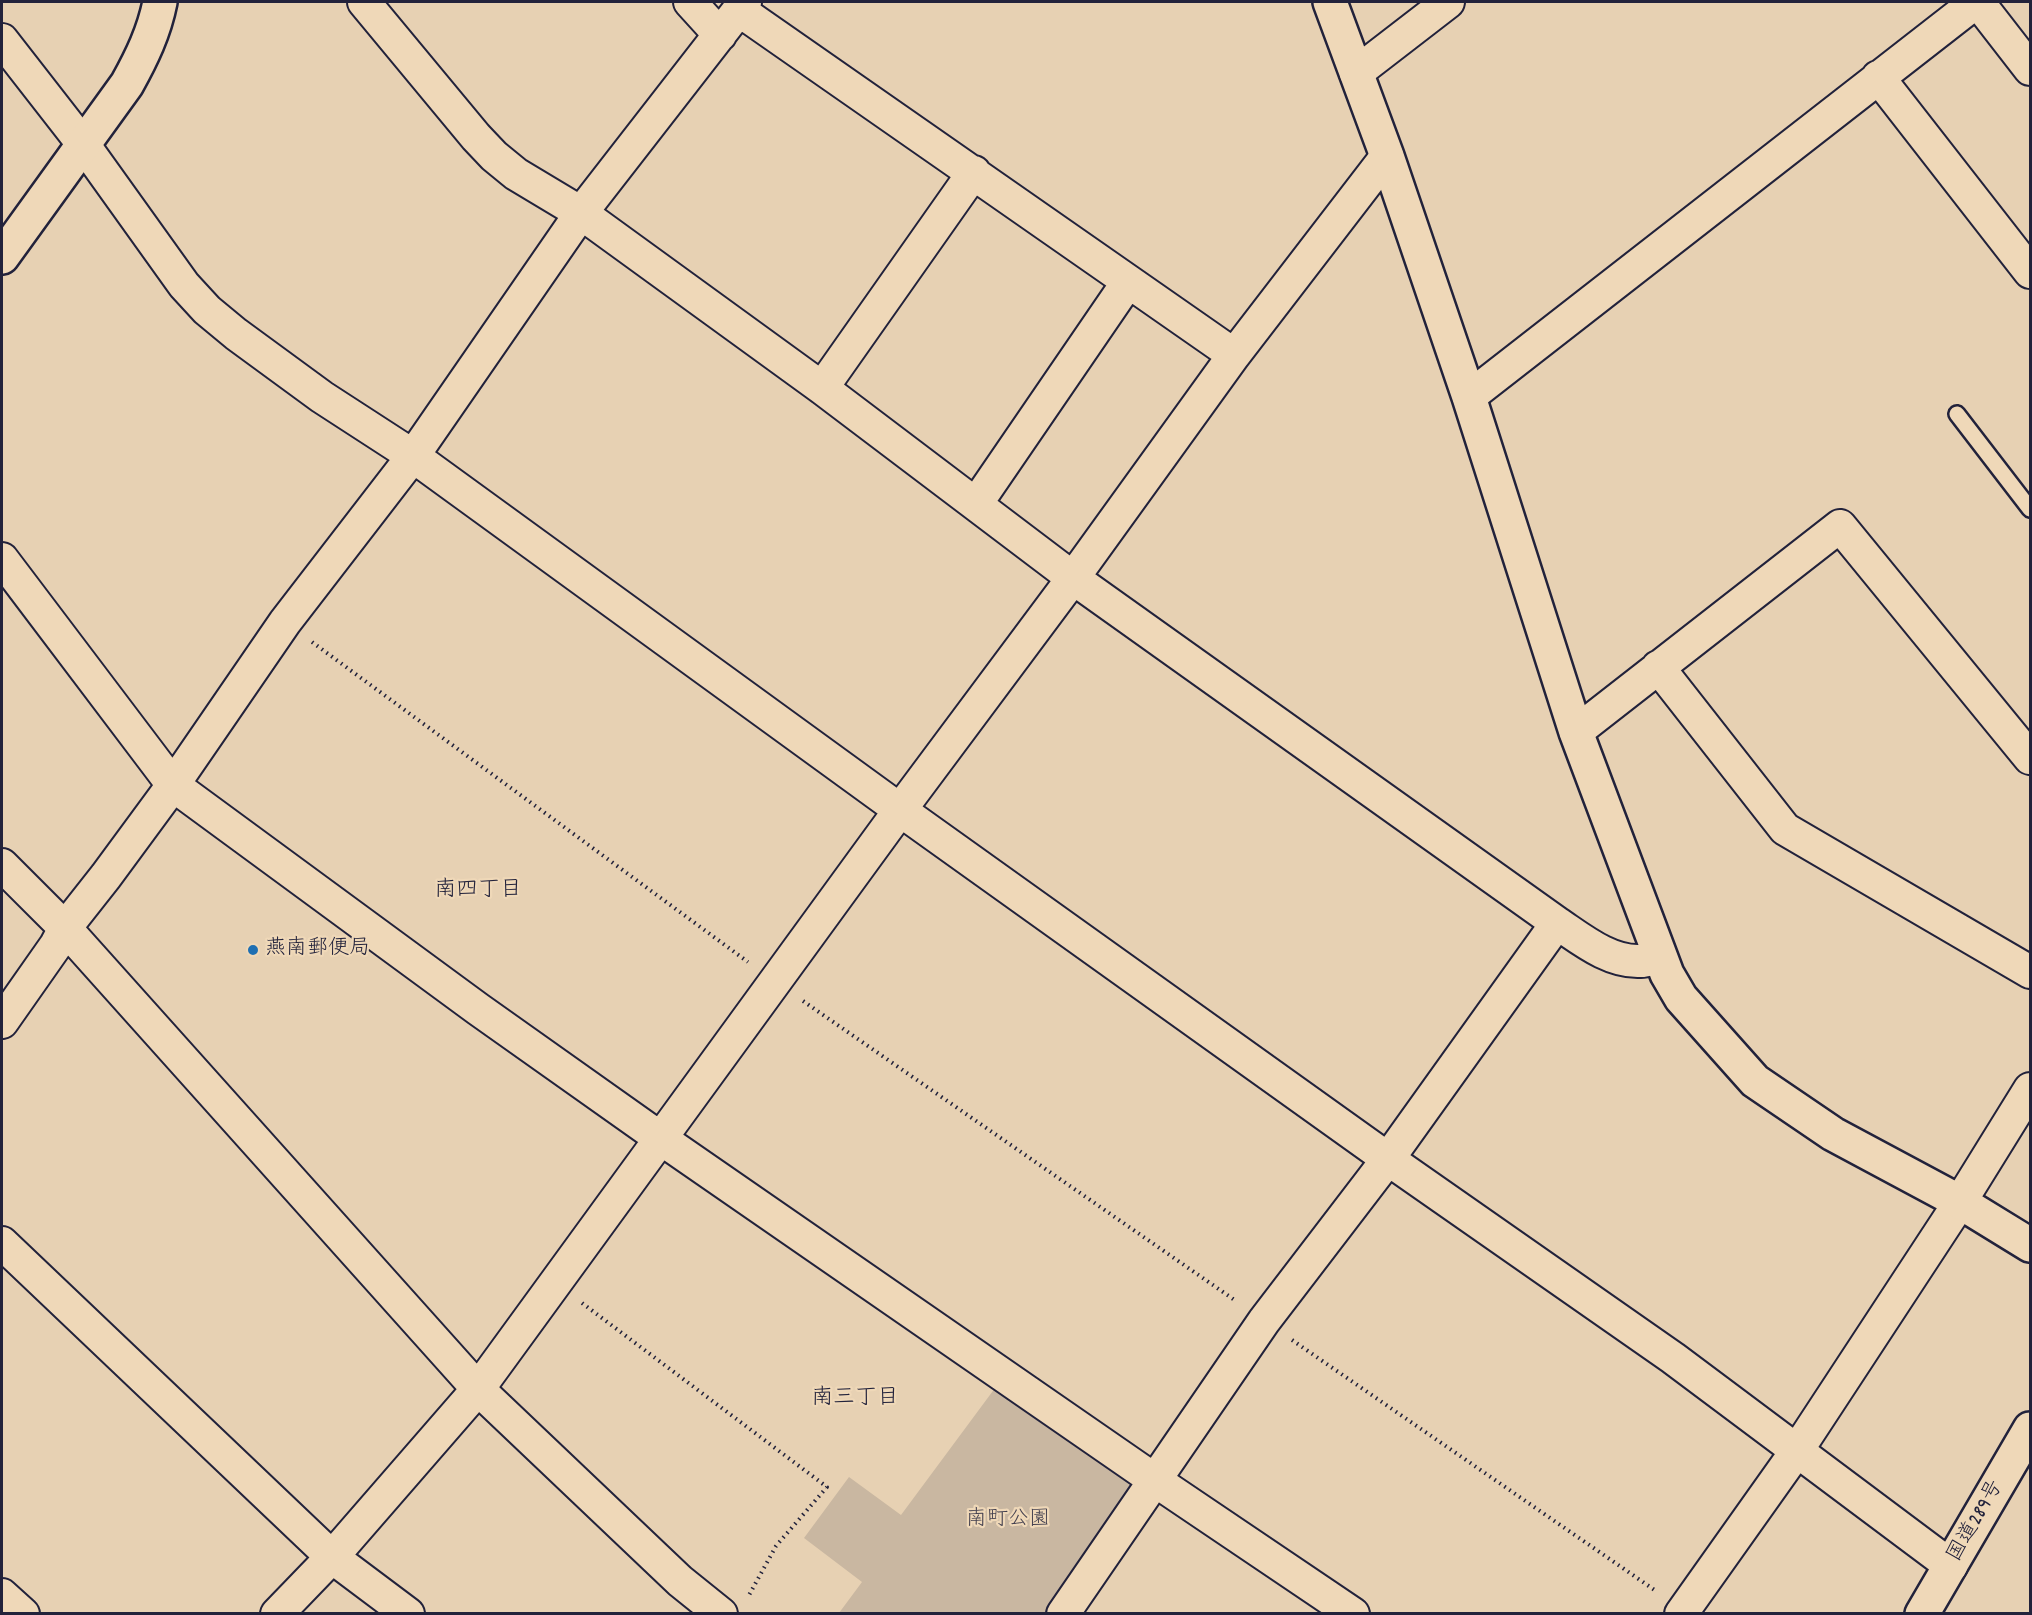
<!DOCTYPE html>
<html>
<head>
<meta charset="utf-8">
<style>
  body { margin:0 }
  #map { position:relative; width:2032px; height:1615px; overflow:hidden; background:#e7d1b3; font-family:Dekko,sans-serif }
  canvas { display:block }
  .frame { position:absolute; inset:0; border:3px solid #22223b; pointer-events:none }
</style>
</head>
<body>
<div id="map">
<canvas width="2032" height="1615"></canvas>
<div class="frame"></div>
</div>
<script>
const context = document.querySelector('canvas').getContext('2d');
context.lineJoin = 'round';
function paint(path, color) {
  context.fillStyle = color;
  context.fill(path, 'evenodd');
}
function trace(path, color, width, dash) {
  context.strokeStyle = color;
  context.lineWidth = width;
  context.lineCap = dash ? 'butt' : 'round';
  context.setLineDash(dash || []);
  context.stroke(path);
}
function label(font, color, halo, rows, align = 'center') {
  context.font = font + ' Dekko,"Klee One",sans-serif';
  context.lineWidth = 4.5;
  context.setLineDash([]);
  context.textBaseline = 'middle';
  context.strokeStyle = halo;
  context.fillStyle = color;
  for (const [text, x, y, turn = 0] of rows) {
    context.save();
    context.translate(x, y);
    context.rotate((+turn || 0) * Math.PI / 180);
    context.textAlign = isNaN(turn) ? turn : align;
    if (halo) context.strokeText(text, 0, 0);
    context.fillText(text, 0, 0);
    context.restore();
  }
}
const green = new Path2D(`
  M1001,1380L1143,1485L1051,1613H839L862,1582L804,1538L849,1477L901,1515Z`);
const path = new Path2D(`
  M312,642L748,962
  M803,1001L1236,1301
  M582,1303L827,1487L776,1546L748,1597
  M1292,1340L1656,1591`);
const service = new Path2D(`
  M1957,414L2030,509`);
const minor = new Path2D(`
  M364,2L476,137L494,156L516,174L581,213L822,388L1073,578L1557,923C1581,939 1610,963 1641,961C1647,961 1654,958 1660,957
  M690,2L720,35
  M1978,2L2030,69
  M739,10L1234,355
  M2,40L83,144L184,285L207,310L236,334L322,397L413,456L900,810L1388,1159L1673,1358L1951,1566
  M1356,73L1448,2
  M1878,77L2030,272
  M822,388L974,172
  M1469,397L1976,2
  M976,504L1128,282
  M2,559L173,785L478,1009L660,1138L1156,1481L1353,1614
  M1658,667L1785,829L2030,972
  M1576,732L1840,526L2030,758
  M2,865L65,928L478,1389L680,1581L721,1614
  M2,1022L56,945L65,928L106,876L173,785L285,622L413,456L581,213L745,2
  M2,1243L332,1557L408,1614
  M2,1595L23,1614
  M277,1614L332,1557L478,1389L900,810L1073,578L1234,355L1387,156
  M1063,1614L1264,1321L1388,1159L1557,923
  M1681,1614L1796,1452L1960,1202L2030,1089`);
const tertiary = new Path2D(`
  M1330,2L1387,156L1469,397L1576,732L1667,974L1681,998L1755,1081L1833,1134L1960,1202L2030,1245
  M2,257L127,84C142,57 154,32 160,2`);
const trunk = new Path2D(`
  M1922,1614L2030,1429`);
const markers = [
  [253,950,6,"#1f6fb2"]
];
const poiNames = [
  ["燕南郵便局",265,950]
];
const parkNames = [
  ["南町公園",1008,1521]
];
const streetNames = [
  ["国道289号",1977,1522,-60]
];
const neighbourhoodNames = [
  ["南四丁目",478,892],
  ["南三丁目",855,1400]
];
paint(green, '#c9b7a1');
trace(service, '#22223b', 20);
trace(minor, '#22223b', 36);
trace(tertiary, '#22223b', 38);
trace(trunk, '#22223b', 38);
trace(path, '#22223b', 4, [1.5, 4.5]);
trace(service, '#efd8b8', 15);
trace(minor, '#efd8b8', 32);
trace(tertiary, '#efd8b8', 33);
trace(trunk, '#efd8b8', 33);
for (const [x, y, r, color] of markers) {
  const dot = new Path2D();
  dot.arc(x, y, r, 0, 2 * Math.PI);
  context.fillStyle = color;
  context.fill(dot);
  trace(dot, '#efd8b8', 2);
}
label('21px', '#22223b', '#efd8b8', poiNames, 'left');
label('21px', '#43404f', '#efd8b8', parkNames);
label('21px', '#22223b', '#efd8b8', streetNames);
label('22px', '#22223b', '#efd8b8', neighbourhoodNames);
</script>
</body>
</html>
